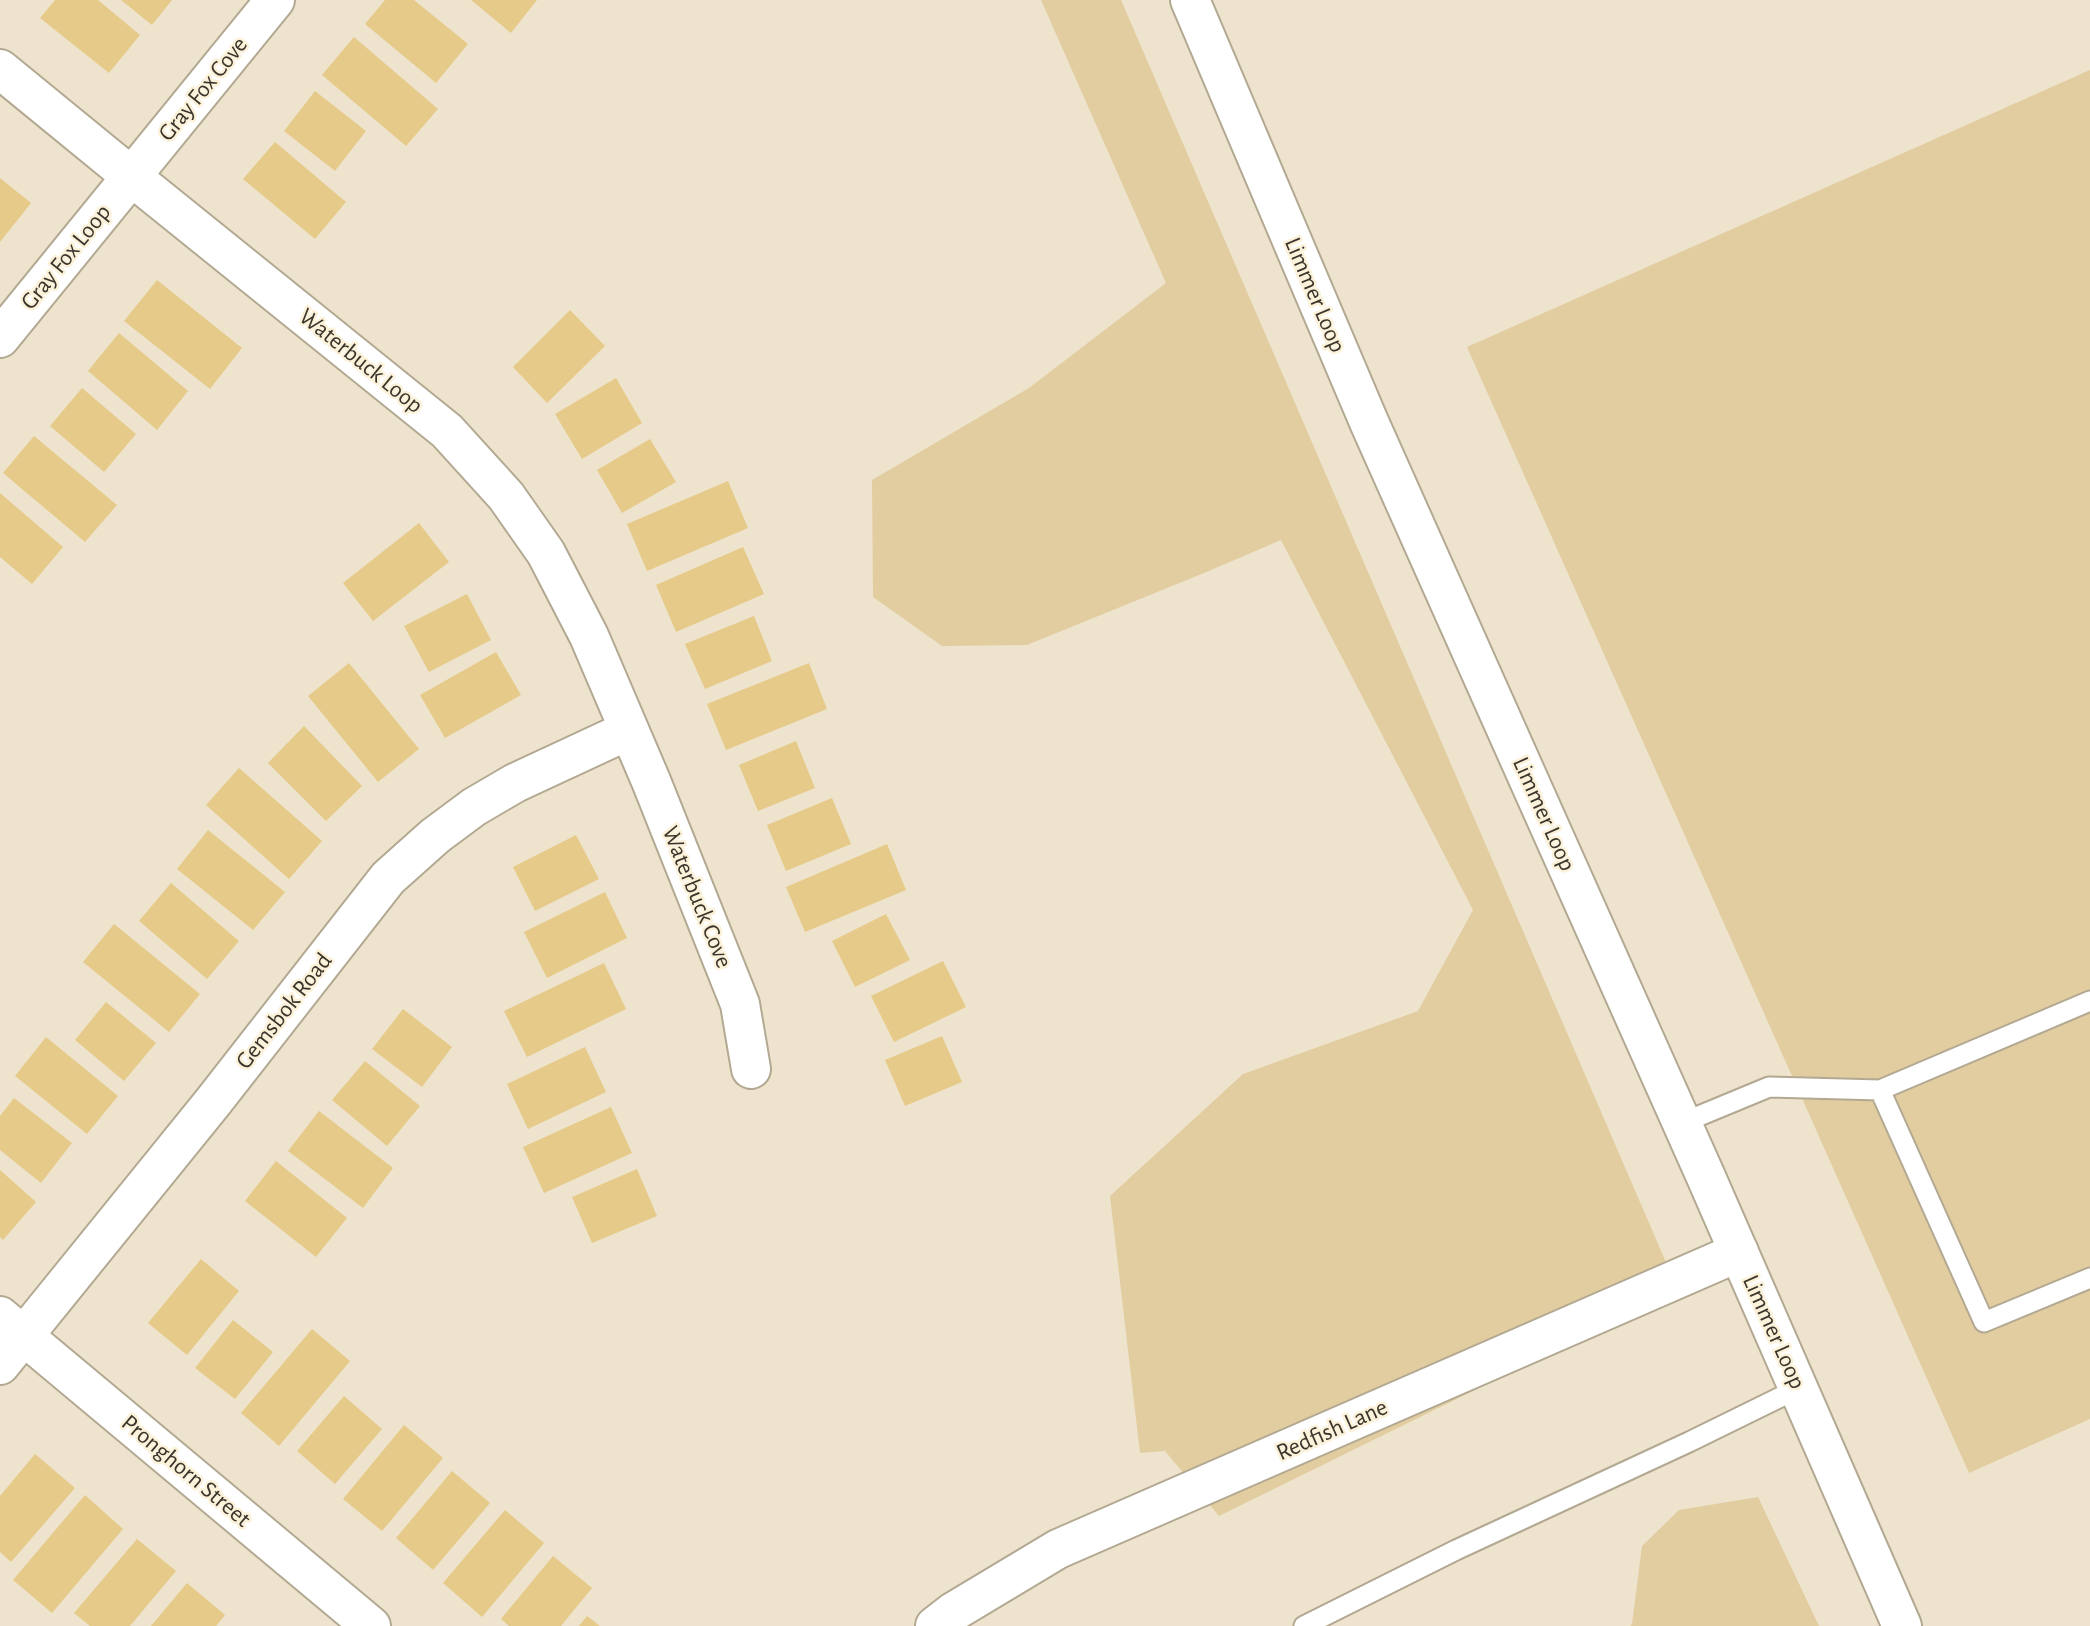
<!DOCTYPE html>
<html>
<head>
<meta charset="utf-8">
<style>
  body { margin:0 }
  canvas { display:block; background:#eee3cc }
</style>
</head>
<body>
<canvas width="2090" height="1626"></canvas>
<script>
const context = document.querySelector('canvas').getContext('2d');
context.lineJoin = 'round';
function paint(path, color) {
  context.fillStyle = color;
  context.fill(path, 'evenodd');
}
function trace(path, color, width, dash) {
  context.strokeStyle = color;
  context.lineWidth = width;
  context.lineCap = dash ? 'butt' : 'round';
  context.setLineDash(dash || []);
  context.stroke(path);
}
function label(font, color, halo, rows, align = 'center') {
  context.font = font + ' "Alegreya Sans",sans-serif';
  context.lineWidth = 5;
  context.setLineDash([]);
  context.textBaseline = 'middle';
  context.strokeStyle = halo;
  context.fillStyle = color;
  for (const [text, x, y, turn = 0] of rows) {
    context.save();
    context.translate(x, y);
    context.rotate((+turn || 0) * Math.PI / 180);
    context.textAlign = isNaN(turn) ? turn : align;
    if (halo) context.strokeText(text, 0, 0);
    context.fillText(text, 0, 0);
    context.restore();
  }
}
const green = new Path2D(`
  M1041,0H1121L1678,1290L1219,1516L1165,1451L1140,1453L1110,1196L1243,1074L1418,1011L1473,910L1281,540L1204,573L1027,645L942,646L873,597L872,480L1029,388L1166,283Z
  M2090,70V1419L1969,1473L1467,347Z
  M1758,1497L1819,1626H1630L1632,1624L1642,1546L1679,1510Z`);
const building = new Path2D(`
  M55,0H98L140,35L109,73L40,18Z
  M121,0H172L152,25Z
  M385,0H414L468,44L436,83L365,24Z
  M471,0H537L511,33Z
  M354,37L438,109L406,146L322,75Z
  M315,91L366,131L335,171L284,131Z
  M275,142L346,202L315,239L243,179Z
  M0,178L31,203L0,242Z
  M157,280L242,348L210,389L124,321Z
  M570,310L605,346L547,403L513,367Z
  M119,333L188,391L157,430L88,371Z
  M616,378L642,423L582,459L555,414Z
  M82,388L136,434L104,472L50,426Z
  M34,436L117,505L85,542L3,473Z
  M650,439L676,482L622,513L597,470Z
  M728,481L748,528L647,571L627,524Z
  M0,493L63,547L32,584L0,557Z
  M419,523L449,562L373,621L343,583Z
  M743,547L764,594L676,632L656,585Z
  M467,594L491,640L429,672L404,626Z
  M754,616L772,661L705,689L685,644Z
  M496,652L521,695L445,738L420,695Z
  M349,663L419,749L378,782L308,696Z
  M809,663L827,709L726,750L707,704Z
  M304,726L362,786L326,821L268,763Z
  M796,741L815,788L758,811L739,765Z
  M239,768L322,841L289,879L206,805Z
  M832,798L851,844L786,871L767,825Z
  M208,830L285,892L253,930L177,869Z
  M576,835L599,879L535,911L513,867Z
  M887,844L906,890L805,932L786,887Z
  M171,883L239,941L207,979L139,921Z
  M605,892L627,938L547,978L524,932Z
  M886,914L910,960L855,987L832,941Z
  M114,924L200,994L169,1032L83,962Z
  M943,961L966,1007L894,1042L871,996Z
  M604,963L626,1009L527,1057L504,1011Z
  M106,1002L156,1043L124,1081L75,1040Z
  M403,1009L452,1047L422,1087L372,1049Z
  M942,1036L962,1082L905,1106L885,1060Z
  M46,1037L118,1096L87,1134L15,1076Z
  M585,1047L606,1092L528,1129L507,1084Z
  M365,1061L420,1106L387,1146L332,1100Z
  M14,1098L72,1143L41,1183L0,1150V1116Z
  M611,1107L632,1153L544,1193L523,1147Z
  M319,1111L393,1168L363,1208L288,1151Z
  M276,1161L347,1218L316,1257L245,1201Z
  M637,1169L657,1216L592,1243L572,1197Z
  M0,1170L36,1202L3,1240L0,1237Z
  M201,1259L239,1291L187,1355L148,1323Z
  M233,1320L273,1352L235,1399L195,1368Z
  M312,1329L350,1361L279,1446L241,1413Z
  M344,1396L382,1429L335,1484L297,1451Z
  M404,1425L443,1458L382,1531L343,1499Z
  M35,1454L75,1488L11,1562L0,1552V1496Z
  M452,1471L490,1503L433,1570L396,1538Z
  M85,1495L123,1529L52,1613L13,1580Z
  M505,1510L544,1543L482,1617L443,1583Z
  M137,1539L176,1571L130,1626H90L74,1613Z
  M553,1556L592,1588L561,1626H509L501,1619Z
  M187,1583L225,1615L216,1626H151Z
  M587,1616L600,1626H579Z`);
const service = new Path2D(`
  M1880,1090L1984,1322L2090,1278
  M1682,1123L1769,1087L1880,1090L2090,1001
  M1304,1626L1456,1550L1689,1442L1799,1388`);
const minor = new Path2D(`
  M0,69L132,177L447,431L506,496L546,553L589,636L651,781L740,1004L751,1069
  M0,338L275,0
  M0,1316L371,1626
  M0,1365L213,1102L388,878L435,836L474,807L515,783L629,730
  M935,1626L953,1612L1058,1549L1739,1252`);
const tertiary = new Path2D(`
  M1190,0L1369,422L1706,1177L1902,1626`);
const streetNames = [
  ["Gray Fox Cove",203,89,-51],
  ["Gray Fox Loop",66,257,-51],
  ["Limmer Loop",1315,295,67],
  ["Waterbuck Loop",361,361,39],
  ["Limmer Loop",1544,814,66],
  ["Waterbuck Cove",697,897,68],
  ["Gemsbok Road",284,1011,-52],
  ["Limmer Loop",1774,1332,66],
  ["Redfish Lane",1332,1430,-24],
  ["Pronghorn Street",186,1471,40]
];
paint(green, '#e2cda1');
paint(building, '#e6ca89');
trace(service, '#b3a992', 23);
trace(minor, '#b3a992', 42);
trace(tertiary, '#b3a992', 42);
trace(service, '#fff', 19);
trace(minor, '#fff', 38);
trace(tertiary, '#fff', 38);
label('24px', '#3a352c', '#fcf1d9', streetNames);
</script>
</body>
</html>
